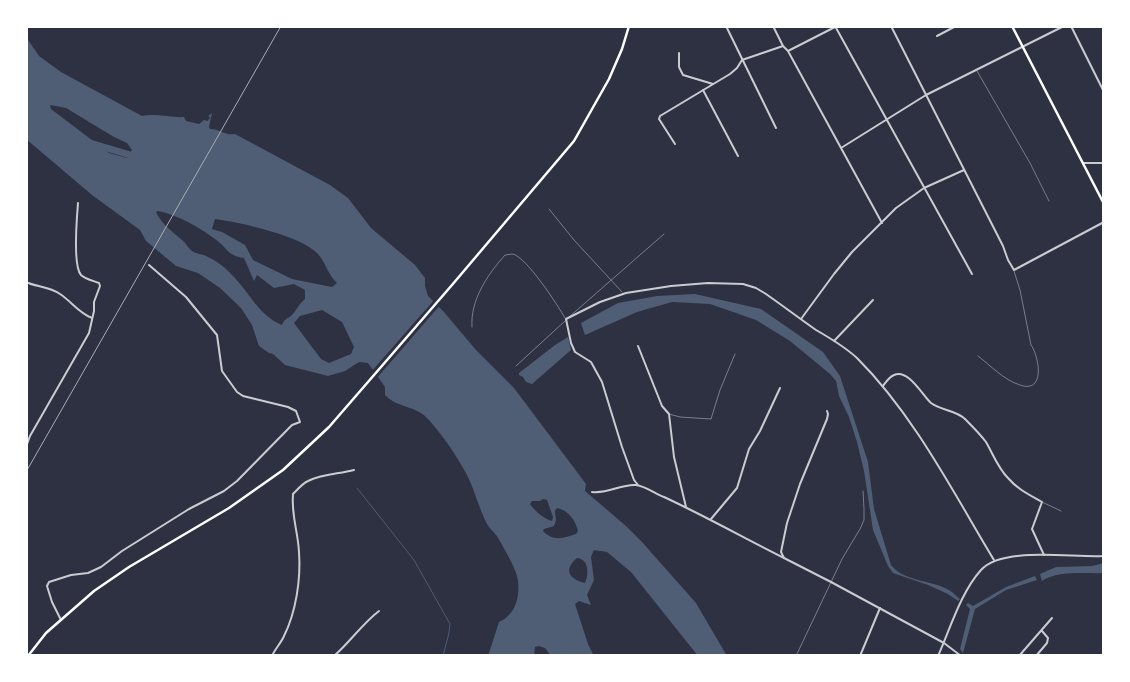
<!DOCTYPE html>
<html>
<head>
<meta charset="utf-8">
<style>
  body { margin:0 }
  #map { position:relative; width:1130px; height:682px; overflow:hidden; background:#2d3142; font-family:"Alegreya Sans",sans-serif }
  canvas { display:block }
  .frame { position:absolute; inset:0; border:28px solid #fff; pointer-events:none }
</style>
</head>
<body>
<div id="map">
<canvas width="1130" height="682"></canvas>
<div class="frame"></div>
</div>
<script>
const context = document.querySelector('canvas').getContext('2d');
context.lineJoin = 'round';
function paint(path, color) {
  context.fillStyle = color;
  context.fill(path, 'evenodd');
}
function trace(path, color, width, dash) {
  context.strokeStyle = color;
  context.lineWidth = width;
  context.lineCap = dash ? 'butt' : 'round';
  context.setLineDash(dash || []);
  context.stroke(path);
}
const water = new Path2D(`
  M26,37L39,56L61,72L142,116C155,113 172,118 184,117L186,121L199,124L204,120L208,121L210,117L208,116L212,113L209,127L210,129C220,129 226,136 235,134L330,185L348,198L371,228L415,265L425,278V286L428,296L444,312L476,350L514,388L586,484L585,491L626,526L642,542L696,603L727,656H698L631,572L607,552L594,550L591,557L594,580L587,595L591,605L579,601L575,604L588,644L594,656H551L545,648L539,646L535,647L534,656H488L499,622C515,615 520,598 518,581C517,569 503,547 497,536C494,532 490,529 487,524C479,509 475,491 467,475C457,456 440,431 425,416C414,406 396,407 385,395V387L368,363L359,362L345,371L328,376L285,365L273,354L269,353L259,346L252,325L241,308L220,288L198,273L176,266L146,241L140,230L92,195L26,139ZM50,105L66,108L114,137L127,143L132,150L127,158L109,153L51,109ZM158,211C178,215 199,227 215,239C228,248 226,255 244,258L254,281L257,275L274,288L294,284L305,290V299C299,304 296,311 291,316C287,319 284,319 282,325C259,316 248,290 231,274C225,267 215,260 206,256C202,254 196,254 192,251C188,248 186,243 182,240C172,231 162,225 156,212ZM215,219C239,222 302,236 318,254C326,263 328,275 337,283L332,287L292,279L253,260L245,245L222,232L212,229ZM322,310L342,322L354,347L351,354L329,363L321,359L294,323L300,316ZM543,499L547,500L553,517L552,521C544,519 535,511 530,504L532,501H540ZM557,508C568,510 576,521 578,531L576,534C564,538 553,542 543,531L544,529L554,526L556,520L555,511ZM577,558C589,559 589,574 585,583C569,579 563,570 577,558Z
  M695,294L761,309L823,352L840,376L868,462L874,509L891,565C903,581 930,580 947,589C952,591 956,596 960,599L958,601L948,594L928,585L893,573L888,566L873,530L864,471L857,442L849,417L839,396L836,381L830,374L790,341L756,320L710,304L672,302L637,312L585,335L581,323L618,303L657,296Z
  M568,337L571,350L532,384L526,382L523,377L519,375V373L555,345Z
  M1104,563V573C1085,574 1059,570 1042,581L1040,574L1056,567L1092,566Z
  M1035,576L1037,580L1006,590L975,609L963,653L960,649L970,609L966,605L968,603L973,606L1006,587Z`);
const pier = new Path2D(`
  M435,299L441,304L376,379L371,372Z`);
const stream = new Path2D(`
  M357,488L414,560L450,624L449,633L443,656`);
const river = new Path2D(`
  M90,143L137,157`);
const service = new Path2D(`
  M977,71L1030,163L1049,201
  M549,209L574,240L622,292
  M569,317L664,234
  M472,327C470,300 488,274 505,255C507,255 511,254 513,254C527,258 557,304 565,318
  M978,356C991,366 1004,380 1020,385C1046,394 1039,356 1031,345L1020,290L1014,271
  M516,366L565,321
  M669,414L680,417L711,419L720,390L735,354
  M1042,502L1061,511
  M796,656L842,559L860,529L864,520V509L863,491`);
const minor = new Path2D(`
  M726,26L776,128
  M773,26L783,46L788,51L882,223
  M835,26L972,274
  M891,26L1003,246L1008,260L1014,270L1104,222
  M1071,26L1104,92
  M937,36L956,26
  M788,51L837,26
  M679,53V67L683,75L713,84
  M703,90L738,156
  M675,144L659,119L660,116L730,74L737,68L742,60L783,46
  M841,148L926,95L1064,26
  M1084,163H1104
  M26,282C36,287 49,286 60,294C72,302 79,313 92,318
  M801,319L834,274L852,252L896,208L924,188L964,170
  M834,341L873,300
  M638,346L662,406L669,414L674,457L686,507
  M883,386C886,382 889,377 894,375C908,368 923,396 931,403C942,411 956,410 965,419C972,426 980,434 986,442C993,454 998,468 1008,478C1017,489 1030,495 1042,502L1032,529L1044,555
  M26,447L30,436L89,333L94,311V302L100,286L99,283C94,281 85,279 81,275C73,266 77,215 78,203
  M638,485L634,480L622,447L602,382L591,362L575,352L571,343L566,319L600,302L626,293L671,286L708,283L743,284L756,288L766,294C783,306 799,318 816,330C830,338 845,347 857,358C914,415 953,492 994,560
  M592,492C609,494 620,484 636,485C645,486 656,494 664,497C705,516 744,538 784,558
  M711,519L737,488L749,449L760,431L780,388
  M61,620L52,602L47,586L49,582L71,575L88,573L101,567L122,551L189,509L224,491L237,481L292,425L300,422L296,411L288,407L243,396L237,392L222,371L217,335L186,297L149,265
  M944,643L961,656
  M272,656C275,649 281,643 284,636C296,612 301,579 299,552C298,532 291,514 293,494C297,490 303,483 308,481C322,474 339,474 354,470
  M334,656C350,642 362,624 379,611
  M860,656L880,608
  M1019,656L1052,618
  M1036,656L1047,643L1048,638L1042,631`);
const tertiary = new Path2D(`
  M827,411L828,414L827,419L800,484L787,523L781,552L784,558L831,582L944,643
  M938,656C950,629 961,592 981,570C1002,546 1072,558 1104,556`);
const secondary = new Path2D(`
  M1012,26L1104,204`);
const primary = new Path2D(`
  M28,656L46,633L94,591L129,567L229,508L283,470L329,427L452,285L574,141L609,79L622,49L629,26`);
const rail = new Path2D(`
  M26,472L281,26`);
paint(water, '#4f5d75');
paint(pier, '#2d3142');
trace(stream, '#4f5d75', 1);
trace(river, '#4f5d75', 7);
trace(service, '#caccd0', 0.5);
trace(minor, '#caccd0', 2);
trace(tertiary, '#caccd0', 2);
trace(secondary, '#fff', 2.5);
trace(primary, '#fff', 2.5);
trace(rail, '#abadb3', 1);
</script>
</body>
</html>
